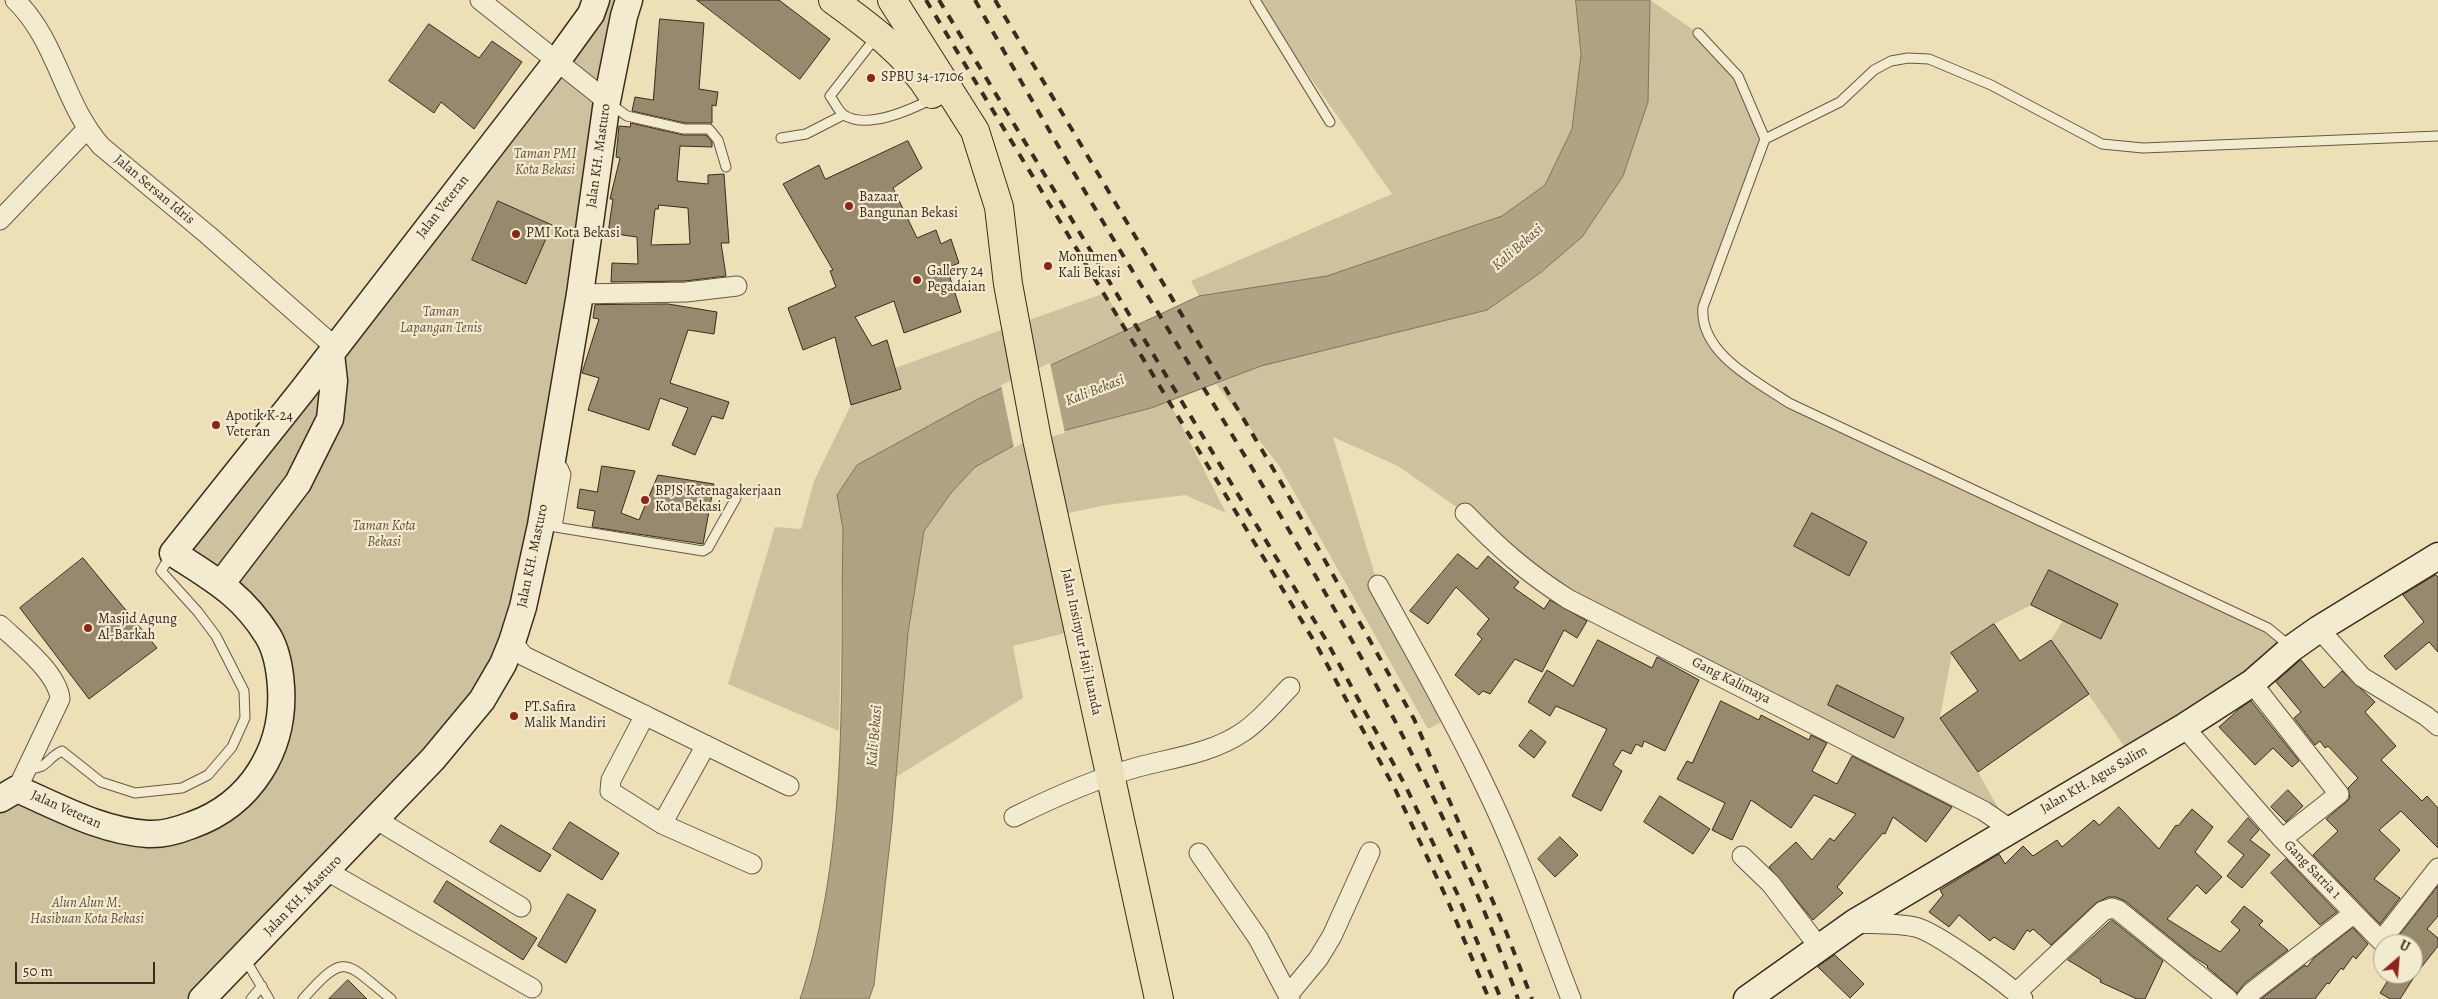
<!DOCTYPE html>
<html>
<head>
<meta charset="utf-8">
<style>
  body { margin:0 }
  #map { position:relative; width:2438px; height:999px; overflow:hidden; background:#ede0b7; font-family:Alegreya,serif }
  canvas { display:block }
  .north { position:absolute; left:2373px; top:934px; width:50px; height:50px; box-sizing:border-box; background:#f3ebd0; border:1px solid #a99e89; border-radius:50%; rotate:27deg; font-size:14px; font-weight:700; line-height:20px; text-align:center; color:#392b1f }
  .north::after { content:''; display:block; margin:auto; width:18px; height:22px; background:#8f2418; clip-path:polygon(50% 0,100% 100%,50% 72%,0 100%) }
  .scale { position:absolute; left:15px; top:962px; width:140px; height:22px; box-sizing:border-box; border:2px solid #392b1f; border-top:0; padding-left:6px; font-size:15px; line-height:18px; white-space:nowrap; color:#392b1f; -webkit-text-stroke:4px #f3ebd0; paint-order:stroke }
</style>
</head>
<body>
<div id="map">
<canvas width="2438" height="999"></canvas>
<div class="north">U</div>
<div class="scale">50 m</div>
</div>
<script>
const context = document.querySelector('canvas').getContext('2d');
context.lineJoin = 'round';
function paint(path, color) {
  context.fillStyle = color;
  context.fill(path, 'evenodd');
}
function trace(path, color, width, dash) {
  context.strokeStyle = color;
  context.lineWidth = width;
  context.lineCap = dash ? 'butt' : 'round';
  context.setLineDash(dash || []);
  context.stroke(path);
}
function label(font, color, halo, rows, align = 'center') {
  context.font = font + ' Alegreya,serif';
  context.lineWidth = 4.5;
  context.setLineDash([]);
  context.textBaseline = 'middle';
  context.strokeStyle = halo;
  context.fillStyle = color;
  for (const [text, x, y, turn = 0] of rows) {
    context.save();
    context.translate(x, y);
    context.rotate((+turn || 0) * Math.PI / 180);
    context.textAlign = isNaN(turn) ? turn : align;
    if (halo) context.strokeText(text, 0, 0);
    context.fillText(text, 0, 0);
    context.restore();
  }
}
const green = new Path2D(`
  M596,0H629L503,664L203,999H0V799L17,789L107,828L209,819L275,744L269,638L173,553ZM498,201L552,225L526,284L472,260Z
  M1256,0H1576L1581,55L1572,129L1545,185L1502,216L1327,276L1199,296L1191,281L1392,194Z
  M1650,0L1698,33L1738,76L1765,139L1702,317L1724,355L1789,403L2268,628L2292,648L2133,759L2051,640L2063,620L2118,604L2049,570L2031,605L1994,624L1952,653L1940,717L1978,772L2010,829L1568,599L1465,513L1398,466L1333,437L1378,585L1451,717L1428,729L1280,467L1216,384L1261,366L1487,310L1540,273L1581,237L1623,176L1648,102Z
  M1105,293L1127,329L978,399L857,465L837,494L843,529L839,731L728,684L775,527L801,529L814,481L851,405L900,389L895,368Z
  M1169,401L1226,513L1185,495L1106,505L1054,516L1078,630L1013,646L1023,698L896,777L908,633L924,531L951,493L975,467L1020,442L1151,408Z`);
const water = new Path2D(`
  M1576,0H1650L1648,102L1623,176L1582,237L1540,273L1487,310L1261,366L1151,408L1020,442L975,467L951,493L924,531L908,633L892,824L874,985L869,999H800C850,849 840,685 843,529L837,495L857,465L978,399L1199,296L1327,276L1502,216L1545,185L1572,129L1581,55Z`);
const pier = new Path2D(`
  M1050,363L1065,433L1021,444L1014,448L1001,385Z`);
const building = new Path2D(`
  M697,0H779L830,39L800,79Z
  M660,19L704,23L699,89L718,92L716,106L712,105V123H685L632,111L635,97L653,100Z
  M429,24L479,58L492,41L522,62L474,129L441,102L434,113L389,81Z
  M631,123L683,135H706L712,142V147L680,146L677,181L708,184V175L724,174L729,243H721L726,276L685,281L611,282L612,263L638,264L637,237L608,233L613,199H610L620,158L616,157L619,126L630,127ZM659,205L688,208L690,244L651,245L655,209H658Z
  M908,141L922,168L893,188L917,238L936,230L941,244L951,239L959,263L947,268L961,312L904,333L894,301L855,317L872,346L887,340L901,389L851,405L835,337L803,350L788,308L836,287L830,271L833,270L783,184L819,165L825,179Z
  M498,201L552,225L526,284L472,260Z
  M668,304L717,312L714,334L688,330L670,383L729,402L723,419L712,416L695,455L672,445L688,408L660,398L649,430L588,410L599,378L582,373L599,319L593,318L595,305Z
  M602,466L635,471L621,513L639,520L658,475L714,484L703,544L592,527L595,511L577,508L580,489L597,492Z
  M1812,513L1867,542L1849,576L1794,546Z
  M1458,554L1477,569L1488,556L1519,582L1514,588L1544,609L1550,600L1587,621L1577,638L1564,630L1542,672L1515,659L1490,694L1483,691L1479,695L1455,675L1482,639L1477,634L1489,619L1456,587L1428,624L1410,611Z
  M83,558L157,648L89,699L20,608Z
  M2049,570L2118,604L2101,639L2031,605Z
  M2436,575L2438,577V652L2429,642L2396,670L2384,656L2424,622L2403,595Z
  M1994,624L2020,661L2051,640L2089,694L1978,772L1940,718L1978,691L1951,653Z
  M1598,640L1652,668L1657,657L1699,680L1665,751L1644,741L1642,747L1636,744L1631,754L1622,750L1613,765L1622,771L1601,811L1572,796L1607,729L1556,706L1550,716L1528,702L1547,670L1573,686Z
  M2301,660L2324,688L2342,671L2375,702L2365,712L2396,746L2381,760L2422,801L2427,796L2438,808V848L2401,811L2379,830L2400,850L2374,879L2400,898L2380,924L2313,855L2338,831L2326,819L2346,802L2350,798L2348,788L2358,778L2328,746L2325,748L2320,741L2315,745L2294,718L2301,712L2276,682Z
  M1837,685L1904,718L1894,738L1828,705Z
  M1721,701L1759,720L1761,715L1809,740L1811,735L1827,743L1812,771L1837,784L1852,756L1952,807L1926,842L1893,817L1885,834L1883,833L1837,887L1843,893L1813,920L1769,867L1796,842L1812,860L1830,838L1834,841L1856,814L1814,795L1791,828L1751,800L1732,840L1712,830L1725,803L1677,779L1687,761L1692,763Z
  M2251,701L2299,761L2292,767L2273,748L2255,765L2219,727L2238,710Z
  M1531,730L1546,742L1534,758L1519,746Z
  M2288,790L2303,806L2286,822L2271,807Z
  M1660,796L1710,829L1693,854L1644,822Z
  M2119,807L2159,849L2176,825L2178,826L2192,809L2213,827L2195,852L2222,877L2206,894L2197,885L2167,919L2220,952L2240,930L2231,922L2244,906L2263,921L2259,925L2288,950L2245,983L2237,993L2207,967L2208,966L2194,957L2125,901L2116,897H2108L2096,903L2051,945L2033,929L2030,932L2027,930L2014,950L1994,937L1990,941L1959,915L1949,927L1929,912L1943,895L1940,890L1999,854L2005,864L2023,846L2033,856L2057,840L2062,847L2094,820L2099,825Z
  M2248,818L2259,830L2250,840L2270,855L2242,888L2227,876L2244,855L2228,842Z
  M570,822L619,853L602,880L553,849Z
  M501,825L551,855L540,872L490,842Z
  M1560,837L1578,855L1555,877L1538,859Z
  M2286,859L2337,912L2320,925L2271,873Z
  M447,881L537,938L523,960L434,902Z
  M2438,886V916L2427,929L2438,938V946L2416,974L2400,999H2390L2380,993L2392,974H2413V944L2400,935Z
  M568,894L596,910L566,963L538,946Z
  M2112,920L2163,961L2145,999H2137L2100,982L2101,980L2068,960Z
  M2353,928L2368,944L2356,959L2353,956L2343,970L2341,968L2329,984L2327,983L2315,999H2261L2305,965L2307,967L2314,958Z
  M1835,955L1864,984L1850,998L1818,967Z
  M348,980L367,999H329Z`);
const lane = new Path2D(`
  M1255,0L1330,122
  M1698,33L1738,76L1765,139L1703,307C1699,353 1756,381 1789,403L2268,628L2291,647
  M876,37L830,96C834,101 838,111 844,115C867,130 910,110 932,99
  M609,103L627,116L684,129H709L718,140L726,167
  M781,138L806,134L843,115
  M1765,139L1840,102L1874,70L1891,61L1908,58L1929,59L1991,85L2102,144L2143,148L2438,136
  M554,461L563,467L566,474L557,527
  M543,525L703,551L708,548L736,498
  M27,768C48,770 46,758 62,751L101,782L135,793L182,788L208,775L232,747L245,718L244,691L216,636L198,612L161,571L171,555
  M245,959L269,999
  M251,999L262,986
  M303,999C346,951 344,961 391,999`);
const street = new Path2D(`
  M15,0C57,40 63,103 101,146L208,235L335,347
  M480,0L607,101
  M0,220L87,129
  M580,294L686,292L737,286
  M1465,513C1499,548 1527,573 1568,599L1984,811L2010,829
  M1378,585C1414,651 1452,716 1484,784C1518,853 1543,927 1571,999
  M0,625C19,643 58,673 60,699L17,789
  M2319,629L2362,677L2426,716L2438,726
  M512,642L524,656L789,786
  M2252,683L2339,794L2282,839
  M645,715L611,780L610,791L662,824L752,864
  M2184,727L2282,839L2381,941L2438,868
  M1014,817C1054,797 1095,779 1138,767C1172,758 1213,753 1243,732C1261,720 1275,702 1290,687
  M377,820L521,907
  M662,824L706,745
  M1199,853L1258,938L1288,995
  M1742,856L1771,884L1819,947
  M327,871L532,988
  M1854,923C1873,924 1896,923 1915,927C1935,931 2006,983 2023,999
  M2016,993L2103,911L2112,908L2118,910L2228,999
  M1290,999L1288,995L1318,959L1332,936L1370,852
  M2246,999L2252,992L2353,914`);
const secondary = new Path2D(`
  M221,584L298,483L330,419L334,381L331,354
  M0,799L17,789C59,807 101,831 148,834C163,835 179,830 192,825C251,804 285,749 281,687C280,671 277,651 268,636C242,594 213,579 173,553L302,391L557,61L591,14L596,0
  M202,999L433,759L482,700L503,664L512,642L523,607L541,525L580,294L607,101L624,16L629,0
  M1747,999L1854,923L2184,727L2252,683L2292,648L2319,629L2438,556`);
const primary = new Path2D(`
  M833,0C870,27 907,54 932,94
  M892,0L975,131L999,207L1008,284L1037,439L1159,999`);
const rail = new Path2D(`
  M926,0L1317,646L1395,789L1447,899L1489,999
  M939,0L1326,640L1405,785L1457,893L1501,999
  M975,0C1034,105 1094,209 1157,311C1291,532 1431,755 1518,999
  M995,0L1278,477L1414,719L1507,934L1532,999`);
const markers = [
  [871,78,5,"#8f2418"],
  [849,206,5,"#8f2418"],
  [516,234,5,"#8f2418"],
  [1048,266,5,"#8f2418"],
  [917,280,5,"#8f2418"],
  [216,425,5,"#8f2418"],
  [645,500,5,"#8f2418"],
  [88,628,5,"#8f2418"],
  [514,716,5,"#8f2418"]
];
const poiNames = [
  ["SPBU 34-17106",881,78],
  ["Bazaar",859,198],
  ["Bangunan Bekasi",859,214],
  ["PMI Kota Bekasi",526,234],
  ["Monumen",1058,258],
  ["Kali Bekasi",1058,274],
  ["Gallery 24",927,272],
  ["Pegadaian",927,288],
  ["Apotik K-24",226,417],
  ["Veteran",226,433],
  ["BPJS Ketenagakerjaan",655,492],
  ["Kota Bekasi",655,508],
  ["Masjid Agung",98,620],
  ["Al-Barkah",98,636],
  ["PT.Safira",524,708],
  ["Malik Mandiri",524,724]
];
const parkNames = [
  ["Taman PMI",545,155],
  ["Kota Bekasi",545,171],
  ["Taman",441,313],
  ["Lapangan Tenis",441,329],
  ["Taman Kota",384,527],
  ["Bekasi",384,543],
  ["Alun Alun M.",87,904],
  ["Hasibuan Kota Bekasi",87,920]
];
const streetNames = [
  ["Jalan KH. Masturo",599,156,-82],
  ["Jalan Sersan Idris",154,190,40],
  ["Jalan Veteran",443,207,-52],
  ["Jalan KH. Masturo",533,556,-78],
  ["Jalan Insinyur Haji Juanda",1081,642,78],
  ["Gang Kalimaya",1731,681,27],
  ["Jalan KH. Agus Salim",2094,780,-30],
  ["Jalan Veteran",66,810,24],
  ["Gang Satria 1",2312,870,46],
  ["Jalan KH. Masturo",303,896,-46]
];
const waterNames = [
  ["Kali Bekasi",1518,248,-41],
  ["Kali Bekasi",1095,391,-21],
  ["Kali Bekasi",875,736,-85]
];
paint(green, '#cec19d');
paint(water, '#b0a283');
trace(water, '#80725b', 1);
paint(pier, '#ede0b7');
paint(building, '#97896e');
trace(building, '#392b1f', 1);
trace(lane, '#665845', 11);
trace(street, '#665845', 21);
trace(secondary, '#392b1f', 29);
trace(primary, '#392b1f', 30);
trace(lane, '#f3ebd0', 9);
trace(street, '#f3ebd0', 19);
trace(secondary, '#f3ebd0', 26);
trace(primary, '#ede0b7', 28);
trace(rail, '#392b1f', 4, [9, 9]);
for (const [x, y, r, color] of markers) {
  const dot = new Path2D();
  dot.arc(x, y, r, 0, 2 * Math.PI);
  context.fillStyle = color;
  context.fill(dot);
  trace(dot, '#f3ebd0', 2);
}
label('14px', '#392b1f', '#f3ebd0', poiNames, 'left');
label('italic 14px', '#5e503e', '#f3ebd0', parkNames);
label('14px', '#392b1f', '#f3ebd0', streetNames);
label('italic 15px', '#5d4f3d', '#f3ebd0', waterNames);
</script>
</body>
</html>
